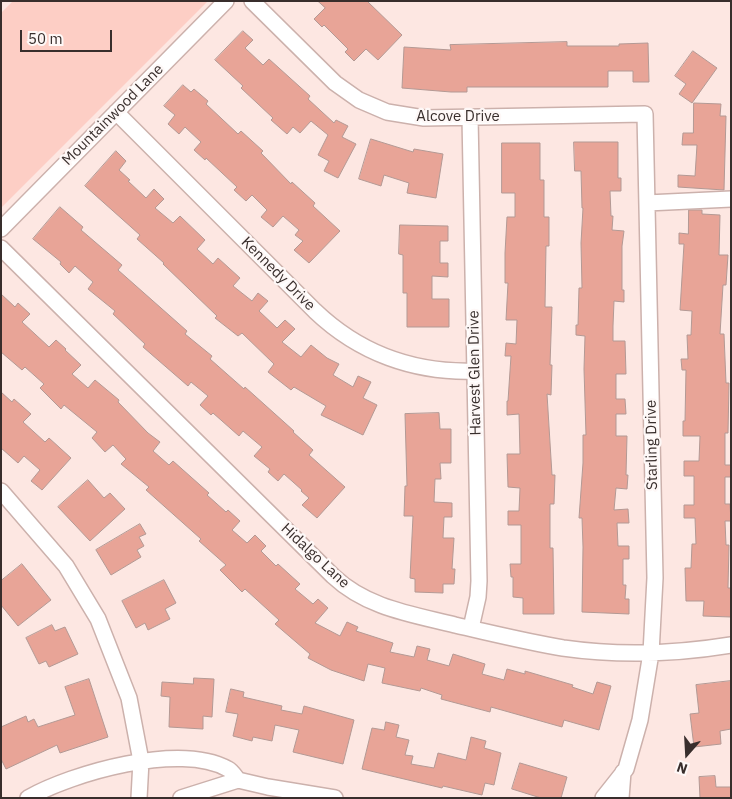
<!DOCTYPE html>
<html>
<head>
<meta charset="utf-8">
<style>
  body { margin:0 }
  #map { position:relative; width:732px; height:799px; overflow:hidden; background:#fde7e2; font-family:"IBM Plex Sans",sans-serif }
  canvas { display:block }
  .frame { position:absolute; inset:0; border:2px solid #382e2c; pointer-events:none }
  .north { position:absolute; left:662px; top:729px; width:50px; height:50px; -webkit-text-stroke:4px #fef8f7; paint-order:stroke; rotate:199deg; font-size:14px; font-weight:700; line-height:20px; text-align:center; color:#382e2c }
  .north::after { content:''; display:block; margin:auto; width:18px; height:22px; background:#382e2c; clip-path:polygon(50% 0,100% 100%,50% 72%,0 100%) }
  .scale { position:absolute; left:20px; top:30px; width:92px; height:22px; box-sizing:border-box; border:2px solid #382e2c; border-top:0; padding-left:6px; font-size:15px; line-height:18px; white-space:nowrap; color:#382e2c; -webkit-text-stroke:4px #fef8f7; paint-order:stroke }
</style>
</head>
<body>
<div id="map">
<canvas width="732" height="799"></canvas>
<div class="frame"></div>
<div class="north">N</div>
<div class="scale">50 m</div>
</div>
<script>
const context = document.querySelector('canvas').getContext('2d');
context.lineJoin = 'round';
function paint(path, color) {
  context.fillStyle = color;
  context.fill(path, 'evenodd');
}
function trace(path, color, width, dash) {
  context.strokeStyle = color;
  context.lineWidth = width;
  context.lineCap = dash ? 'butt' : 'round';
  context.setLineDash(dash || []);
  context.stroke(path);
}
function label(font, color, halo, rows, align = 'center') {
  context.font = font + ' "IBM Plex Sans",sans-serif';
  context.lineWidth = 4.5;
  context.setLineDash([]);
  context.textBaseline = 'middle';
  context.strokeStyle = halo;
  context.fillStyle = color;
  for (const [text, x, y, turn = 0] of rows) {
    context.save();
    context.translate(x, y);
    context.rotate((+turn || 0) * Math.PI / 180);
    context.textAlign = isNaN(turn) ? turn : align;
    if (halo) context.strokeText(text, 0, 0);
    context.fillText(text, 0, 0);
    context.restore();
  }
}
const green = new Path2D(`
  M13,1H208L1,208V13Z`);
const building = new Path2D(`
  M318,1H367L402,35L378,60L366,49L354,61L345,52L348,49L324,25L322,27L314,19L325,8Z
  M243,31L253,40L245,48L263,65L269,59L310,96L308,99L334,123L336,120L348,126L342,137L356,144L338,178L324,171L329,161L318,155L328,135L311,121L300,133L293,127L287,134L271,120L273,118L241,88L243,86L215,60Z
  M567,42V46H619V44L648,43L649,82H633V71H608V87H467V92H451L402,88L404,47L451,50L450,45Z
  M693,51L717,68L692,103L679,94L686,84L675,76Z
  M183,85L191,92L194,89L208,101L206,104L238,134L241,131L263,151L261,153L291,184L292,182L315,203L313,206L340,231L309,263L294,250L303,241L295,235L299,230L283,216L273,227L261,217L267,210L252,195L246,201L234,190L237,187L206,158L205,160L194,150L201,142L185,127L179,134L168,124L175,115L164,106Z
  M694,103L721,104L720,116H726L724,190L678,187V175L695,176L697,145H682L683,133H693Z
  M371,139L413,152L414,149L443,154L436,198L407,193L409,183L384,175L381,186L359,179Z
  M574,142H618V178H621V191H610L611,216H613L612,230L624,231L622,246V290H624V302L614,301L613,326V341H625L626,374H616V399H625L626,414H616V436H627L626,475H628L627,489L616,488L614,510L628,509L629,523H617L618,546H629V559H623V585H626L625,599H629V614L582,612L583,547L582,518H579L583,463V435H586L584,369L585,336L576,335V325H578L579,288H582L581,243L583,208H582L581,171H575Z
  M502,143H540V180H544V217H549V246H546L545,307H552L550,365H552L551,395L547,394L552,475H555L554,504H550V548H553L554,614H523V598L513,597V577H511L510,564H521V525H508V511H519L520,488L508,487L507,454H520L519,414L507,415V401H508L511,356H505L506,343L516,344L517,320H506L508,283H505V253L507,217H515V193H502Z
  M116,151L126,161L119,170L130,180L128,181L146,198L154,189L164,199L155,208L173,223L180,216L205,240L197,249L213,264L218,258L240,278L233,286L252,301L258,293L268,301L259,311L277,328L285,320L295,329L282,342L301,357L311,345L327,358L339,364L333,375L353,387L358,376L371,382L363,398L377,405L363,435L321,415L326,406L294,387L291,390L268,372L274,364L242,333L238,336L215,318L217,316L163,264L164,263L137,239L140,235L85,186Z
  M60,207L83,227L81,230L122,265L118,270L187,331L185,334L212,356L210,359L244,389L245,387L294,431L293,432L313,450L309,455L345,487L317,518L302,505L309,498L301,491L302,490L284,474L278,481L268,472L270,469L254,456L262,447L243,431L239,436L213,413L211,415L200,405L208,396L191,382L188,386L143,347L145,344L113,314L115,311L88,289L93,282L75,266L69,273L60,264L61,262L33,239Z
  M689,210H702V214L720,215L719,255H728L726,285H723L720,334H724L726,383H729L728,433H725V465H731V477H725V504H730L731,521H725L726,545H729L728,588H731V617L703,616L704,601H686L685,568H691L692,544H696L695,518H684V505H694V476H684V461H699L700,436H683V421H685L686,370H682L681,359H688L687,335H691L692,311L680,310L684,244H679V233L688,234Z
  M400,225L448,226V241H440V263H448V277L432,276V299H449V327H407V293H403V255L399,254Z
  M1,294L15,307L18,303L30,314L22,322L49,347L56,340L66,349L65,350L81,365L72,374L88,388L95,380L119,400L118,402L148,433L160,442L153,451L169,465L173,461L209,493L207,495L226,512L228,510L240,521L232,530L247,543L255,535L266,546L261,551L276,566L278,564L300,584L295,589L313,604L318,599L328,608L315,623L340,636L347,622L358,627L356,631L393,643L390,652L414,657L417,646L430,649L427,660L449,666L453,654L485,664L482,674L504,680L507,669L525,674V671L573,685L572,687L593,694L597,682L611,686L599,730L564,720L562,727L491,707L490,712L441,699L442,695L421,688L420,691L382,683L385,668L368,664L364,681L331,670L308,658L310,654L275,624L279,620L245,589L242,592L220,570L226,565L199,541L201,539L146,490L149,487L121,464L126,459L113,445L105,452L92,438L97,432L64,405L61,409L40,388L44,384L25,367L22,370L1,352Z
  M1,392L12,402L14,399L31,414L23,422L45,442L49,438L71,458L42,490L31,481L40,470L24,456L18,463L1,448Z
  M439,413L440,429H451V463H440L441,479H435L434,502L452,503V517H444L443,538H454L452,569H455L454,584H443V593L415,592V579L410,578L413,516H404L405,486H407L405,414Z
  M88,480L104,498L110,493L125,509L90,541L58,507Z
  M140,524L146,534L139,537L144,546L137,550L141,557L111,575L96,550Z
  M22,564L51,600L18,626L1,605V581Z
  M164,580L176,603L165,609L170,619L148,630L145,623L136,628L122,601Z
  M52,625L55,631L65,627L78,654L49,667L46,661L39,664L26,638Z
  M194,678L214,679L212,717L203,716V729L169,727L170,697L161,696L162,682L193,684Z
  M89,679L108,737L60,753L57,745L6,769L1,759V727L26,716L28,722L34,719L38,727L75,715L65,687Z
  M731,681V729L720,731L721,744L694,747L690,714L699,713L696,685Z
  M231,689L244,692L243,697L282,706L281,710L302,714L304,706L354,720L343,764L293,752L299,730L275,725L272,741L253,737L252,741L233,736L238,714L226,712Z
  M386,722L399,725L396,737L409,740L405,755L413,756L411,764L434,768L438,753L466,760L471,737L486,741L484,748L501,753L494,785L485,783L482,795L443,786L442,788L362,769L372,728L384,730Z
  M520,763L567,777L561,798H541L512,789Z
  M715,776L716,787H731V798H700L699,777Z`);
const minor = new Path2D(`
  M252,1L335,83L359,100L387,112L424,118L645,114L655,578L651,653L640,720L626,769L603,798
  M116,112L315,311C359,353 414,373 475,371
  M470,117L479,581L478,597L471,628
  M647,203L731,199
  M1,229L226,1
  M1,248L333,576C367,608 411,614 455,625C491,633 527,642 563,648C619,656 676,654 731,645
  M1,491L66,566L98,619L129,698L141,761L139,798
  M28,798C72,773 180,742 228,769C232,771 235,776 238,780
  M181,798L238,780L268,787L335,798
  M621,798L623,772`);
const streetNames = [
  ["Mountainwood Lane",113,115,-45],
  ["Alcove Drive",458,117],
  ["Kennedy Drive",278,274,45],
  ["Harvest Glen Drive",475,373,-91],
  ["Starling Drive",652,445,-91],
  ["Hidalgo Lane",315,556,43]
];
paint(green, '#fdcec5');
paint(building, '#e8a497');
trace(building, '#b39994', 1);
trace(minor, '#ccb1ac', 18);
trace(minor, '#fff', 15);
label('15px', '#382e2c', '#fef8f7', streetNames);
</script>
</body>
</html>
